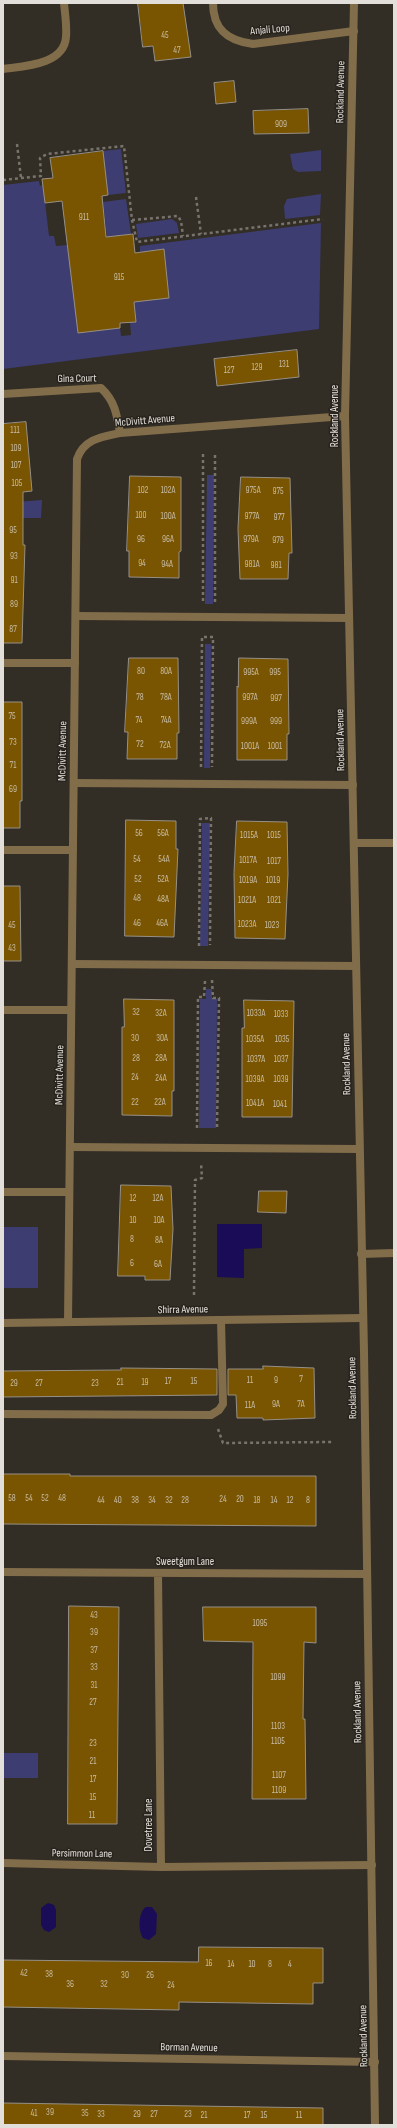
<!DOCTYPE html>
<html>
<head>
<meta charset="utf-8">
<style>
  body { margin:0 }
  #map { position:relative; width:397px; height:2128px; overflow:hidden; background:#322d25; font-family:"Sofia Sans Condensed",sans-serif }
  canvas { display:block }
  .frame { position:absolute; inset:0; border:4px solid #e2dfda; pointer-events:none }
</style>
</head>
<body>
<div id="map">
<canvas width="397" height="2128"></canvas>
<div class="frame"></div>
</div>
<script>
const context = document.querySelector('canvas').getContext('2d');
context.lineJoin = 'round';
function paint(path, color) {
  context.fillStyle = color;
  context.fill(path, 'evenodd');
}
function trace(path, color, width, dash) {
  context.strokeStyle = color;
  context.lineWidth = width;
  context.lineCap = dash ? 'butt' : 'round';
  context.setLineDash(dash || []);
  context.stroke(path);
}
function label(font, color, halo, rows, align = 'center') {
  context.font = font + ' "Sofia Sans Condensed",sans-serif';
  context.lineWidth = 3;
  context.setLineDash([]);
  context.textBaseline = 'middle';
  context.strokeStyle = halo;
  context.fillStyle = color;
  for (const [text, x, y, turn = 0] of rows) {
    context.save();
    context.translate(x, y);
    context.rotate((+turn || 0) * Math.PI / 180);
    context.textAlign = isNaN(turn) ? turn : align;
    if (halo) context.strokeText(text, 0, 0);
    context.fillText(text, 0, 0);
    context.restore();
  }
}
const green = new Path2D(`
  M121,149L126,193L108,195L103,151Z
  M321,150V171L298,172L293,169L290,154Z
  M39,181L40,186L43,185L49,236H54L56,246L68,245L78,333L120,328L121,336L131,335L130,322L136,321L134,302L169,298L164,250L140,252V246L321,223L319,329L3,369V185Z
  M321,194L320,215L285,219L284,206L287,199Z
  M126,199L131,234L107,237L103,202Z
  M172,219L177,223L179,233L138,238L136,224Z
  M207,475H214L213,604H205Z
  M42,500L41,518H3V503Z
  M205,644H211L210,768H204Z
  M202,823H210L208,946H200Z
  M206,989H212V999H217L216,1128H199L200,999H206Z
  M3,1227H38V1288H3Z
  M3,1753H38V1778H3Z`);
const water = new Path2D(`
  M217,1224H262V1248L244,1249V1278L217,1277Z
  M48,1903L54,1905L56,1910V1927L49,1932L44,1930L41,1925V1908Z
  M146,1907H152L157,1914L156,1934L149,1940L143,1938C138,1931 138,1912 146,1907Z`);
const building = new Path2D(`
  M138,3H183L191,57L155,61L153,46L143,47Z
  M234,81L236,102L216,104L214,83Z
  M308,109L309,133L254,134L253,111Z
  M103,151L108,195L102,196L106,237L133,234L135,253L164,249L169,298L134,302L136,322L120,323V328L78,333L62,201L45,203L42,179L53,178L50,158Z
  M297,350L299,377L217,386L214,359Z
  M26,422L32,491L23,492V545H25L22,643H3V424Z
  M130,476L181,477V551L179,552V578L129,577V551H127Z
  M241,477L290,478L292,553H289L288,579H240L238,529Z
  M129,658H178L179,733H177V759H127L128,732H125Z
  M239,658L288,659L289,734H287V760H237V686L238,687Z
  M3,702H22V801H20V828H3Z
  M126,820L176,821V849H178L174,937L125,936Z
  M237,821L287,822L288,874L285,939L235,938L234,873Z
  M3,886H20L21,961H3Z
  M124,999L174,1000V1091H172V1116L122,1115V1027H124Z
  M244,1000L294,1001L292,1117H242V1028H244Z
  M121,1185L171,1186L173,1229L170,1280H145V1276H118Z
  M259,1191H287L286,1213L258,1212Z
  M263,1366L314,1368L315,1418L263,1420V1418H237L236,1395H228V1369H263Z
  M121,1368L217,1369V1395L3,1397V1371L121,1370Z
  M3,1474H70V1476H316V1526L3,1524Z
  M69,1606L119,1607L117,1824H68Z
  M203,1607H316V1643L304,1642L303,1719H305L306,1799H252L253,1642L204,1641Z
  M199,1947L323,1948V1983H313V2004L179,2002V2010L3,2007V1960L198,1962Z
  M3,2103L323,2108V2125H3Z`);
const path = new Path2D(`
  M17,144L21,178
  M3,180L41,176L40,158L47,154L124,146L132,220L137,242L323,219
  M196,197L201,234
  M132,220L178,216L181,221L183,236
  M203,601V454
  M215,602V453
  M201,767L202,637H213L212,767
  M199,946L200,819L211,818L210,945
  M212,980L213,998H219L217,1128
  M197,1128L198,997H204L205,981
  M194,1295L195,1180L202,1178L201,1163
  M218,1429L223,1443L332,1442`);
const service = new Path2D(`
  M76,616L349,618
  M3,663H75
  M74,783L353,785
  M3,850H73
  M72,964L356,966
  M3,1010H71
  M70,1147L359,1149
  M3,1192H69
  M3,1414L211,1415L219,1410L223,1404L221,1320`);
const minor = new Path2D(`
  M213,3C213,30 228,41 253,44L354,31
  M3,69C24,66 64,65 66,37C67,26 65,14 64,3
  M3,394L101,388C115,401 117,415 120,433
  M361,1254L394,1253
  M68,1322L77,459C84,439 101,437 120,433L345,416
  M3,1323L363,1318
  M3,1572L367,1574
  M158,1573L161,1867
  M3,1863L161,1867L372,1865
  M3,2056L375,2062`);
const tertiary = new Path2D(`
  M354,3L345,416L364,1352L375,2125
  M354,843H394`);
const numberNames = [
  ["45",165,36],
  ["47",177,51],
  ["909",281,125],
  ["911",84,218],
  ["915",119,278],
  ["131",284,365],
  ["129",257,368],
  ["127",229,371],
  ["111",15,431],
  ["109",16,449],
  ["107",16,466],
  ["105",17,484],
  ["102",143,491],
  ["102A",168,491],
  ["975A",253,491],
  ["975",278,492],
  ["100",141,516],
  ["100A",168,517],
  ["977A",252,517],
  ["977",279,518],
  ["95",13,531],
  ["96",141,540],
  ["96A",168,540],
  ["979A",251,540],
  ["979",278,541],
  ["93",14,557],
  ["94",142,564],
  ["94A",167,565],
  ["981A",252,565],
  ["981",276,566],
  ["91",14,581],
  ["89",14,605],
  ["87",13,630],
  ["80",141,672],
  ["80A",166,672],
  ["995A",251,673],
  ["995",275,673],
  ["78",140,698],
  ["78A",166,698],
  ["997A",250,698],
  ["997",276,699],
  ["75",12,717],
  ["74",139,721],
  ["74A",166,721],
  ["999A",249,722],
  ["999",276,722],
  ["73",13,743],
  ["72",140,745],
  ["72A",165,746],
  ["1001A",250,747],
  ["1001",275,747],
  ["71",13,766],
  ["69",13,790],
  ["56",139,834],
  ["56A",163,834],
  ["1015A",249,836],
  ["1015",274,836],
  ["54",137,860],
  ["54A",164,860],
  ["1017A",248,861],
  ["1017",274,862],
  ["52",138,880],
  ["52A",163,880],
  ["1019A",248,881],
  ["1019",273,881],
  ["48",137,899],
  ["48A",163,900],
  ["1021A",247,901],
  ["1021",274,901],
  ["46",137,924],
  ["46A",162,924],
  ["1023A",247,925],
  ["45",12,926],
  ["1023",272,926],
  ["43",12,949],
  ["32",136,1013],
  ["32A",161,1014],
  ["1033A",256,1014],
  ["1033",281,1015],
  ["30",135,1039],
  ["30A",162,1039],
  ["1035A",255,1040],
  ["1035",282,1040],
  ["28",136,1059],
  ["28A",161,1059],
  ["1037A",256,1060],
  ["1037",281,1060],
  ["24",135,1078],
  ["24A",161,1079],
  ["1039A",255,1080],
  ["1039",281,1080],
  ["22",135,1103],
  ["22A",160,1103],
  ["1041A",255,1104],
  ["1041",280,1105],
  ["12",133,1199],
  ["12A",158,1199],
  ["10",133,1221],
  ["10A",159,1221],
  ["8",132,1240],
  ["8A",159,1241],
  ["6",132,1264],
  ["6A",158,1265],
  ["7",301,1380],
  ["11",250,1381],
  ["9",276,1381],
  ["17",168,1382],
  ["15",194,1382],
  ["21",120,1383],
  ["19",145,1383],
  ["29",14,1384],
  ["27",39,1384],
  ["23",95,1384],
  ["9A",276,1405],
  ["7A",301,1405],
  ["11A",250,1406],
  ["58",12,1499],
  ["54",29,1499],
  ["52",45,1499],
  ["48",62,1499],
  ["24",223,1500],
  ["20",240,1500],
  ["44",101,1501],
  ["40",118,1501],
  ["38",135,1501],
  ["34",152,1501],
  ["32",169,1501],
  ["28",185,1501],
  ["18",257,1501],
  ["14",274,1501],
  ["12",290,1501],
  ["8",308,1501],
  ["43",94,1616],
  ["1095",260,1624],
  ["39",94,1633],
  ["37",94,1651],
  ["33",94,1668],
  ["1099",278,1678],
  ["31",94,1686],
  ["27",93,1703],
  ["1103",278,1727],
  ["1105",278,1742],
  ["23",93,1744],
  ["21",93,1762],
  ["1107",279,1776],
  ["17",93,1780],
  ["1109",279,1791],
  ["15",93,1798],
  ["11",92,1816],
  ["16",209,1964],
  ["14",231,1965],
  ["10",252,1965],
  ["8",270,1965],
  ["4",290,1965],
  ["42",24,1974],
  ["38",49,1975],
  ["30",125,1976],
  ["26",150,1976],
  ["36",70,1985],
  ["32",104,1985],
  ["24",171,1986],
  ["39",50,2113],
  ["41",34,2114],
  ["35",85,2114],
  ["33",101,2115],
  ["29",137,2115],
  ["27",154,2115],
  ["23",188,2115],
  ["21",204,2116],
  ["17",247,2116],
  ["15",264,2116],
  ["11",299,2116]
];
const streetNames = [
  ["Anjali Loop",270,30,-5],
  ["Rockland Avenue",341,92,-89],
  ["Gina Court",77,379,-1],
  ["Rockland Avenue",335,416,-90],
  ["McDivitt Avenue",145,421,-5],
  ["Rockland Avenue",341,740,-91],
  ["McDivitt Avenue",63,751,-89],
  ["Rockland Avenue",347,1064,-91],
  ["McDivitt Avenue",60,1075,-89],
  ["Shirra Avenue",183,1310,-1],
  ["Rockland Avenue",353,1388,-91],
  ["Sweetgum Lane",185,1562],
  ["Rockland Avenue",358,1712,-91],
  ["Dovetree Lane",149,1825,-90],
  ["Persimmon Lane",82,1854,1],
  ["Rockland Avenue",364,2036,-91],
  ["Borman Avenue",189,2048,1]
];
paint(green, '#3d3d72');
paint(water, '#1b0c57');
paint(building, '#7a5501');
trace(building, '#969086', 1);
trace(path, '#78736d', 2.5, [3, 3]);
trace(service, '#826d4b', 8);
trace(minor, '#826d4b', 8);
trace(tertiary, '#826d4b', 8);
label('9px', '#c8bca4', null, numberNames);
label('11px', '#e2dfda', '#28231c', streetNames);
</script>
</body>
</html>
